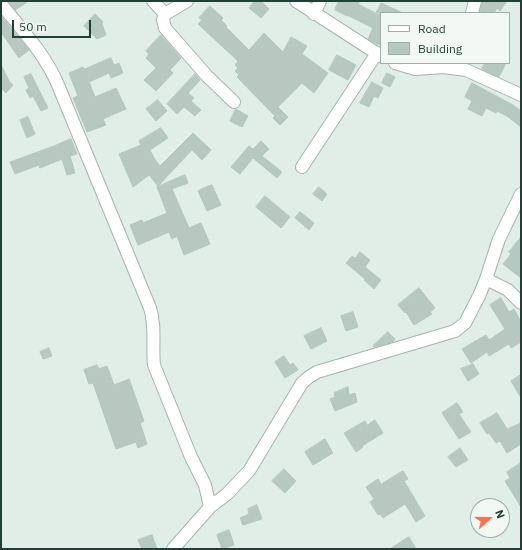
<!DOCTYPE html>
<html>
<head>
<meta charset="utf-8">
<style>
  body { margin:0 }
  #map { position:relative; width:522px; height:550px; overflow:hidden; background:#e1ede7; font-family:"IBM Plex Sans",sans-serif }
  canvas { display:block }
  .frame { position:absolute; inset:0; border:2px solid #1f4036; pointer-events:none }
  .legend { position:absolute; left:380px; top:12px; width:130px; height:52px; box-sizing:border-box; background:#f2f9f5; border:1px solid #9eafa9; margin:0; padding:5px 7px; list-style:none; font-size:12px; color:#1f4036 }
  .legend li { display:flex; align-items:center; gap:8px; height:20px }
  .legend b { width:20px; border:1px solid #9eafa9 }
  .north { position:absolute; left:470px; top:498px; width:40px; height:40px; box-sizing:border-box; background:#f2f9f5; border:1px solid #9eafa9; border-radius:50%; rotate:69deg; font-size:11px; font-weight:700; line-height:16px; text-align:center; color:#1f4036 }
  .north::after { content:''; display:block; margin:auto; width:14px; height:18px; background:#ff704d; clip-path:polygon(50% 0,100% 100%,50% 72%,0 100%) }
  .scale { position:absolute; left:12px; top:20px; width:79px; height:18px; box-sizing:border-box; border:2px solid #1f4036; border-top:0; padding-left:5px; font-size:12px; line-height:14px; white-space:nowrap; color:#1f4036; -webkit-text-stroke:3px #f2f9f5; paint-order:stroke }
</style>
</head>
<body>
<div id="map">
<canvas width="522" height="550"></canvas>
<div class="frame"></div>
<ul class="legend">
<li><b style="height:5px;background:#fff"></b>Road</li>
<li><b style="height:11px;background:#b6c8c0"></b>Building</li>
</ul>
<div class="north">N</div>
<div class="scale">50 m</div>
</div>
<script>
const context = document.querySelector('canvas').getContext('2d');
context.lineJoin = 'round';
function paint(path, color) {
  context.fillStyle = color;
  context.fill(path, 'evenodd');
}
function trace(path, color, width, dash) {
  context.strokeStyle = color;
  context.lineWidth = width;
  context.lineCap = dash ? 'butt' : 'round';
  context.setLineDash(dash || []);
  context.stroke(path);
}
const building = new Path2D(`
  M8,1H29L15,10Z
  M255,1H261L269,9L261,18L249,8Z
  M339,1H360L358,4L379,15L380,13H376L381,3L403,13H381V40L379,45L368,39L373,28L347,15V16L335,10Z
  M482,1H507L500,11L497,8L494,13H480Z
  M210,6L223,18L221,20L227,26L226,27L249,50L264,33L283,52L291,37L307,46L302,54L328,73L314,93L302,83L278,107L288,117L280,125L273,118L275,116L237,77L239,75L235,71L238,68L235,65L238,61L198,24L202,20L199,18Z
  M95,14L103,22L102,24L106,35L97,39L84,26Z
  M1,16L29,50L19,58L1,32Z
  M161,35L181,58L170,70L173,73L156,91L144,80L156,68L146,58L149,54L146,51Z
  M337,55L356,65L348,80L329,70Z
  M111,58L114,65L119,63L123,73L111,78L109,73L89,82L95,97L116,88L126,109L103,119L106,125L87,132L73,98L78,96L69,73L83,67L84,69Z
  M485,63H506L499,77L482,69Z
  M1,65L9,81L13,85L6,93L1,88Z
  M387,73L395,77L390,87L382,83Z
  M31,74L48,108L41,111L33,96L30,98L26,90L29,88L24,77Z
  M195,74L200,80L188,93L194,98L191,101L201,110L195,116L184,107L177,114L167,104Z
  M372,82L383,88L378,98L374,96L369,107L360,103Z
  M472,83L513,105L521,111V127L507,116L497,111L496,113L486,108L482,116L468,109L472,101L465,97Z
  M158,100L167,111L156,121L146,109Z
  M236,109L248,116L242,127L230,121Z
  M28,117L35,134L27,138L20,120Z
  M161,128L168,138L150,150L154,158L160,166L193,133L211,150L202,160L192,150L158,186L149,175L133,187L119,154L141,145L139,141Z
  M71,139L77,154L70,156L75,173L67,175L62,159L40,168L39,165L15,174L10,162L54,146Z
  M261,141L269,149L262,156L282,172L277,178L253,158L240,174L231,167L249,146L253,149Z
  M185,175L188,183L172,189L189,228L201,223L210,244L184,255L177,236L172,239L169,232L138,245L130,225L142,220L143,223L167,213L157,187Z
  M212,185L221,205L207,211L198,191Z
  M319,187L327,194L322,201L313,194Z
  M265,196L290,217L281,228L256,207Z
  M300,212L314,223L309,230L295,218Z
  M521,237V278L503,264L511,254L509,252Z
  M360,252L370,260L365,267L381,280L374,289L364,280L365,279L346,263L352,256L355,258Z
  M419,288L435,308L430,312L432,314L414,325L406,312L405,313L398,305Z
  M501,298L509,312L514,309L521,322V342L511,348L509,344L489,356L487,352L471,363L462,349L486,335L489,340L505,329L490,305Z
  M353,312L358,327L346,331L341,316Z
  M321,328L327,341L311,349L304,336Z
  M388,332L395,339L393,342L374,347L373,346Z
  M49,348L52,356L43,359L40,352Z
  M284,356L290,365L293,363L298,370L285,378L275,362Z
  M473,364L479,374L468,381L461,369Z
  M97,365L99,369L107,366L114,385L129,379L144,421L140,423L147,444L138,448L136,442L116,449L93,383L89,384L84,370Z
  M521,375V398L511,381Z
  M348,387L349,395L355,393L357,402L335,411L330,399L335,397L334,393Z
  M457,403L463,412L459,414L471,432L459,439L442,413Z
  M497,413L507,429L521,423V444L507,453L500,441L496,443L489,433L487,434L480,423Z
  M375,420L383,433L362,446L363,447L356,452L344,433L365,421L367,425Z
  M325,439L333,453L313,465L305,452Z
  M460,448L468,460L456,467L448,457Z
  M521,463V507L505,481L510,478L507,472Z
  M284,469L296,481L285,493L272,481Z
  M403,471L408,479L404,481L425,516L416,522L405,504L383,518L380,514L378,515L370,502L374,499L366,487L378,479L381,484Z
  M257,505L262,519L243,525L240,518L249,514L248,509Z
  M229,530L234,545L222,549L217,535Z
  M152,535L157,549H142L138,540Z
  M409,537L416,549H390Z`);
const minor = new Path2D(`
  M153,1L165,14L187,1
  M296,1L381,56
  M1,4C22,30 45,54 58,85L150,308C156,327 152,345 154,365L191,457L205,485L210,507
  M472,13L475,1
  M165,14L163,20L165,28L207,76L234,102
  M314,14L320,1
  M395,63L415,69L444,67L466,70L521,95
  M302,167L377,53
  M486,279L508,290L521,303
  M173,549L210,507L227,494L249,471L302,383L309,377L317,372L455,331L465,323L479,296L486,279L499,239L521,194`);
paint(building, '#b6c8c0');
trace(building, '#b3c8be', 1);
trace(minor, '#a3b6ae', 14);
trace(minor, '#fff', 12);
</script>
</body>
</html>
